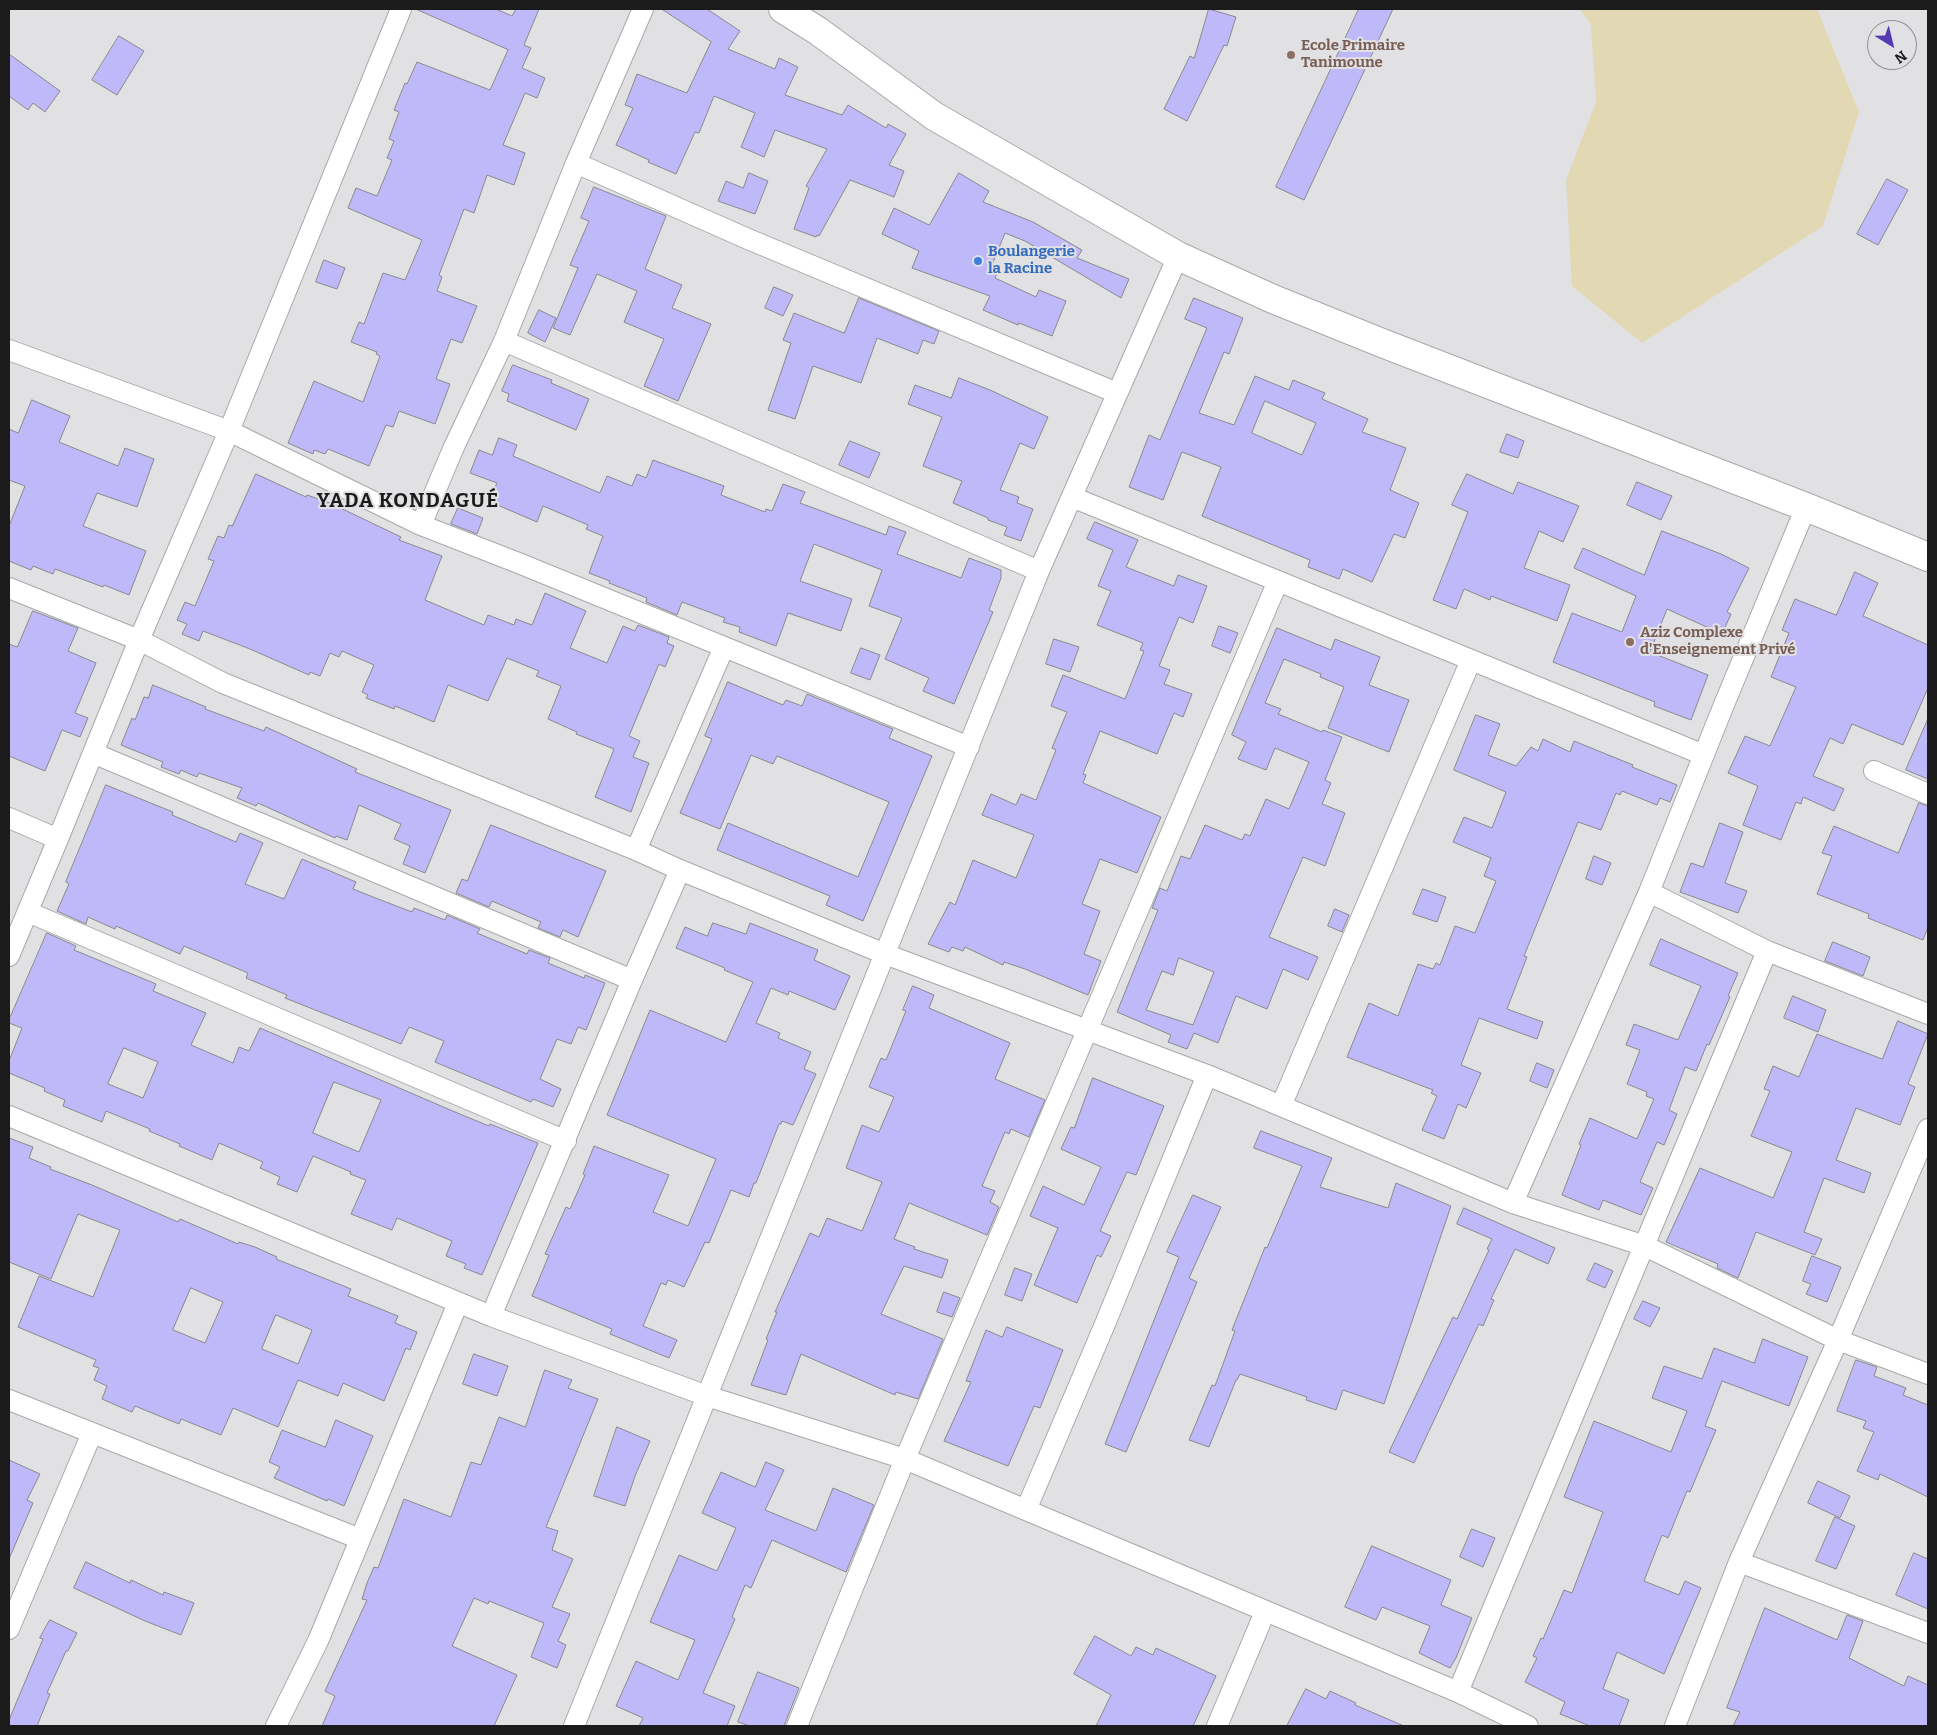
<!DOCTYPE html>
<html>
<head>
<meta charset="utf-8">
<style>
  body { margin:0 }
  #map { position:relative; width:1937px; height:1735px; overflow:hidden; background:#e1e1e4; font-family:Bitter,serif }
  canvas { display:block }
  .frame { position:absolute; inset:0; border:10px solid #1b1b1c; pointer-events:none }
  .north { position:absolute; left:1867px; top:20px; width:50px; height:50px; box-sizing:border-box; background:#e1e1e4; border:1px solid #929294; border-radius:50%; rotate:144deg; font-size:14px; font-weight:700; line-height:20px; text-align:center; color:#1b1b1c }
  .north::after { content:''; display:block; margin:auto; width:18px; height:22px; background:#553bb3; clip-path:polygon(50% 0,100% 100%,50% 72%,0 100%) }
</style>
</head>
<body>
<div id="map">
<canvas width="1937" height="1735"></canvas>
<div class="frame"></div>
<div class="north">N</div>
</div>
<script>
const context = document.querySelector('canvas').getContext('2d');
context.lineJoin = 'round';
function paint(path, color) {
  context.fillStyle = color;
  context.fill(path, 'evenodd');
}
function trace(path, color, width, dash) {
  context.strokeStyle = color;
  context.lineWidth = width;
  context.lineCap = dash ? 'butt' : 'round';
  context.setLineDash(dash || []);
  context.stroke(path);
}
function label(font, color, halo, rows, align = 'center') {
  context.font = font + ' Bitter,serif';
  context.lineWidth = 4;
  context.setLineDash([]);
  context.textBaseline = 'middle';
  context.strokeStyle = halo;
  context.fillStyle = color;
  for (const [text, x, y, turn = 0] of rows) {
    context.save();
    context.translate(x, y);
    context.rotate((+turn || 0) * Math.PI / 180);
    context.textAlign = isNaN(turn) ? turn : align;
    if (halo) context.strokeText(text, 0, 0);
    context.fillText(text, 0, 0);
    context.restore();
  }
}
const sand = new Path2D(`
  M1580,9H1817L1859,112L1823,226L1642,343L1572,286L1566,180L1596,102L1591,25Z`);
const building = new Path2D(`
  M416,9H496L512,16L516,9H539L524,45L531,48L522,68L545,78L537,98L525,93L503,145L525,153L514,185L487,175L474,213L464,209L439,275L442,277L437,291L477,306L462,343L451,339L436,379L450,384L435,424L399,411L393,427L386,425L369,466L328,449L325,454L314,450L313,454L288,443L314,381L363,402L380,356L376,354L377,352L351,342L359,322L364,324L383,273L405,280L422,240L348,208L356,188L377,196L392,160L387,158L394,141L389,139L399,112L394,110L405,83L407,84L417,62L490,90L508,50Z
  M662,9H707L740,31L728,49L775,69L779,58L798,67L785,95L842,115L848,105L886,128L888,124L906,134L889,165L904,171L894,197L850,180L819,236L817,235L816,237L794,229L809,188L806,186L827,149L775,130L764,157L741,147L755,113L714,96L699,133L695,132L676,174L648,162L649,160L616,145L633,108L625,105L637,74L687,93L711,42Z
  M1209,9L1236,17L1227,46L1224,45L1187,121L1164,109L1190,56L1194,58Z
  M1359,9H1393L1304,200L1276,187Z
  M119,36L144,51L117,95L92,80Z
  M9,54L60,91L45,112L33,103L28,110L9,96Z
  M749,173L768,181L755,214L718,201L726,181L743,188Z
  M959,173L989,191L983,202L1033,222L1082,250L1077,258L1129,279L1121,298L1025,241L1005,233L990,270L997,273L995,278L1036,297L1039,290L1066,301L1052,336L1019,323L1018,325L983,310L990,296L912,268L919,251L882,234L894,208L929,225Z
  M1887,179L1908,190L1878,245L1857,234Z
  M594,187L666,216L645,269L682,285L672,308L711,324L678,401L644,386L664,339L624,322L637,291L597,274L570,335L553,328L578,268L570,265L589,221L581,218Z
  M324,260L345,268L337,289L316,282Z
  M774,287L793,295L783,316L765,308Z
  M859,298L939,331L934,344L923,340L918,354L877,338L861,383L813,366L795,419L768,410L791,343L783,340L794,313L844,333Z
  M1194,298L1243,318L1229,354L1224,352L1199,413L1234,425L1255,376L1289,390L1293,380L1325,393L1322,399L1368,419L1362,432L1406,448L1390,490L1419,503L1405,538L1394,534L1372,582L1343,569L1339,579L1308,567L1310,560L1202,516L1221,467L1182,452L1163,500L1129,487L1149,435L1160,440L1207,328L1185,319ZM1265,401L1316,423L1302,455L1252,433Z
  M539,310L556,318L545,342L528,333Z
  M513,365L552,380L551,383L589,399L576,430L507,401L509,394L502,391Z
  M959,378L990,390L1048,417L1034,449L1020,443L1000,490L1019,497L1017,503L1033,509L1021,541L1004,535L1007,527L988,520V518L953,503L962,481L923,466L942,417L908,404L915,385L951,398Z
  M32,400L70,416L59,442L118,466L125,448L154,459L137,507L97,493L83,526L146,551L129,595L104,585L103,587L55,569L53,574L33,566L31,570L9,561V526L25,486L9,480V429L18,433Z
  M1507,434L1524,441L1518,458L1500,452Z
  M499,438L517,445L513,456L600,493L607,476L632,486L637,474L646,478L653,460L724,486L721,495L765,512L766,509L772,511L783,484L805,492L800,503L886,535L889,526L906,532L897,554L961,578L969,558L1001,570V578L989,610L993,612L954,704L923,691L929,678L885,659L902,618L869,606L882,570L814,544L800,581L852,599L841,631L788,613L776,646L739,632L740,627L723,622L725,618L682,602L677,615L646,602L647,598L609,583L610,581L589,573L603,536L586,529L588,525L543,506L537,522L488,501L497,483L470,473L479,450L492,455Z
  M850,441L880,453L869,478L839,465Z
  M256,474L306,497L307,495L330,503L401,537L399,540L442,556L425,600L484,625L488,615L514,625L516,619L532,625L545,593L586,611L570,648L607,663L623,626L635,631L638,625L669,637L667,643L674,646L665,667L659,664L629,736L640,741L633,757L649,763L631,812L595,797L614,749L576,734L577,732L548,719L561,686L536,676L539,671L507,658L488,701L448,685L434,722L395,706L394,709L366,698L368,695L362,692L374,665L342,651L339,657L330,653L320,676L310,672L309,675L250,649L203,631L199,641L182,634L187,624L177,620L185,602L195,606L214,561L208,559L218,536L224,538L229,525L232,526Z
  M1467,474L1513,494L1518,482L1579,506L1563,542L1539,531L1524,568L1570,585L1557,621L1491,596L1490,600L1464,589L1456,609L1433,600L1468,512L1452,505Z
  M1637,482L1672,496L1661,520L1627,505Z
  M458,508L483,518L477,534L451,524Z
  M1095,522L1138,540L1126,567L1174,586L1178,575L1207,586L1193,623L1179,617L1159,666L1170,670L1164,684L1192,694L1183,717L1174,713L1157,754L1100,731L1083,774L1086,775L1083,783L1161,817L1137,873L1100,859L1082,904L1100,911L1084,954L1101,961L1088,995L1025,969L1004,962L1003,965L965,947L963,951L952,947L949,952L928,944L950,902L955,905L973,860L1016,878L1034,835L982,815L991,794L1016,805L1021,794L1036,800L1056,750L1052,748L1067,712L1051,706L1063,675L1125,699L1144,651L1140,650L1143,643L1097,625L1111,591L1098,586L1113,550L1087,539Z
  M1662,531L1721,554L1749,568L1727,612L1731,614L1722,634L1667,609L1650,652L1708,675L1691,720L1654,706L1655,702L1553,662L1572,613L1622,632L1636,596L1574,568L1583,548L1644,575Z
  M1855,572L1878,583L1863,616L1928,645V688L1903,745L1852,724L1843,744L1830,738L1813,776L1844,789L1834,811L1803,797L1801,804L1796,802L1781,840L1743,825L1758,786L1728,773L1745,736L1770,746L1796,687L1771,677L1789,633L1782,630L1795,599L1836,615Z
  M33,611L78,628L68,651L96,663L75,713L88,718L80,737L62,730L45,771L9,756V644L17,647Z
  M1219,626L1238,633L1230,653L1212,646Z
  M1277,628L1331,650L1335,639L1380,657L1369,685L1409,700L1389,752L1328,728L1344,687L1320,677L1321,674L1284,659L1265,703L1281,709L1278,714L1322,732L1323,730L1342,737L1325,780L1331,783L1322,804L1345,813L1325,866L1303,857L1269,937L1318,957L1308,980L1283,969L1267,1009L1236,996L1218,1043L1194,1033L1187,1049L1168,1042L1171,1035L1117,1012L1158,910L1152,908L1160,888L1167,891L1181,856L1190,859L1205,825L1242,840L1245,834L1250,836L1266,799L1289,809L1309,762L1275,748L1266,770L1238,759L1246,742L1232,735ZM1179,958L1214,972L1193,1025L1146,1010L1162,971L1173,975Z
  M1054,639L1079,647L1070,672L1046,664Z
  M861,648L880,655L870,680L851,673Z
  M728,682L783,705L786,700L802,706L807,694L893,729L889,738L932,756L863,921L826,905L830,896L717,850L728,823L858,877L889,802L777,756L773,764L751,755L720,829L680,813L712,739L705,736Z
  M153,685L206,707L205,709L264,731L266,727L357,769L355,772L451,810L425,873L403,864L410,846L394,839L401,824L359,805L347,840L336,836L335,838L258,803L256,806L237,798L242,788L199,773L197,777L181,770L179,774L161,767L163,762L121,745L132,718L135,720L144,697L148,698Z
  M1476,715L1500,724L1488,755L1516,766L1531,747L1538,751L1543,739L1570,752L1574,741L1633,765L1632,767L1677,785L1670,802L1660,798L1657,805L1622,791L1620,795L1616,793L1601,830L1578,822L1524,956L1527,957L1507,1009L1543,1022L1537,1039L1479,1018L1461,1065L1481,1073L1466,1108L1458,1104L1444,1139L1422,1130L1437,1096L1431,1093L1433,1090L1347,1057L1369,1003L1398,1016L1418,964L1433,969L1436,963L1440,965L1455,926L1475,933L1496,881L1484,876L1491,858L1453,842L1464,817L1492,828L1506,792L1454,770Z
  M1928,719V779L1906,770Z
  M106,785L173,812L172,815L236,842L240,833L263,843L245,884L284,899L302,859L356,882L353,889L373,897L412,912L414,908L445,920L447,915L480,929L477,933L527,954L529,950L550,958L548,963L584,978L585,975L605,983L586,1030L578,1027L571,1044L557,1039L540,1079L561,1089L553,1107L533,1099L531,1102L435,1062L444,1041L409,1027L401,1044L285,998L287,995L246,978L248,973L184,946L180,954L116,926L115,929L88,917L86,924L57,911L69,884L66,882Z
  M1919,803L1928,806V927L1923,940L1868,918L1869,914L1817,894L1832,856L1822,853L1834,826L1898,853Z
  M1720,823L1743,832L1725,883L1747,891L1738,913L1680,892L1691,863L1703,867Z
  M491,825L606,871L578,937L563,930L560,937L538,928L541,922L492,901L489,907L456,893L462,879L467,881Z
  M1594,856L1611,863L1602,885L1586,879Z
  M1423,889L1446,897L1437,922L1413,914Z
  M1335,909L1349,915L1342,932L1328,926Z
  M713,923L746,934L750,923L818,950L814,960L850,976L835,1010L789,991L788,995L771,988L756,1023L780,1033L778,1038L811,1052L804,1069L816,1074L793,1125L782,1121L781,1124H779L756,1183H754L749,1197L731,1190L709,1243L705,1242L684,1287L668,1280L666,1285L661,1283L643,1326L677,1340L669,1358L610,1334L612,1329L532,1296L549,1255L545,1254L566,1207L570,1209L585,1175L583,1174L594,1146L669,1175L653,1212L688,1226L716,1159L607,1115L650,1010L726,1042L753,982L724,970L725,968L676,948L685,927L707,936Z
  M47,933L76,946L74,950L156,984L153,991L206,1013L191,1045L233,1063L239,1047L249,1051L260,1028L455,1112L489,1126L490,1124L538,1143L482,1275L464,1268L466,1264L446,1256L452,1241L397,1218L392,1230L351,1214L366,1180L350,1174L351,1172L313,1156L297,1192L277,1184L280,1177L260,1168L263,1162L219,1143L212,1160L179,1146L180,1144L149,1131L150,1129L106,1111L102,1122L63,1106L65,1100L44,1091L45,1088L9,1073V1061L22,1028L9,1023V1020ZM124,1048L158,1062L143,1098L108,1084ZM334,1082L381,1100L359,1152L313,1133Z
  M1661,939L1738,973L1728,996L1730,997L1709,1045L1707,1044L1696,1071L1685,1067L1669,1110L1677,1114L1664,1145L1657,1142L1640,1182L1653,1188L1641,1215L1603,1200L1599,1210L1562,1195L1581,1145L1579,1144L1590,1118L1637,1139L1654,1099L1646,1096L1647,1092L1627,1084L1640,1050L1626,1045L1634,1024L1678,1040L1701,986L1650,965Z
  M1833,942L1870,957L1863,976L1825,961Z
  M913,986L934,995L929,1008L1010,1043L995,1079L1045,1100L1029,1137L1011,1129L1009,1134L1005,1132L982,1186L995,1191L990,1202L999,1207L987,1235L909,1203L894,1239L915,1247L914,1249L948,1260L942,1278L904,1266L881,1314L943,1339L918,1399L896,1392L895,1395L801,1354L786,1395L751,1385L768,1340L766,1339L777,1312H775L810,1233L819,1237L827,1218L862,1231L882,1182L846,1168L862,1125L879,1132L894,1097L869,1087L881,1058L886,1060L906,1011L903,1010Z
  M1793,996L1826,1010L1818,1032L1784,1018Z
  M1898,1021L1928,1034L1908,1084L1915,1087L1900,1125L1856,1108L1836,1160L1871,1173L1864,1193L1824,1178L1804,1232L1822,1239L1815,1255L1756,1232L1738,1278L1717,1268L1718,1264L1666,1242L1700,1168L1773,1198L1792,1152L1751,1136L1770,1091L1764,1089L1773,1066L1799,1077L1817,1034L1882,1059Z
  M1537,1063L1554,1070L1547,1088L1530,1081Z
  M1093,1078L1164,1106L1136,1175L1127,1172L1100,1231L1111,1236L1101,1257L1097,1255L1077,1303L1034,1285L1058,1228L1030,1216L1043,1186L1084,1205L1101,1167L1061,1149L1071,1127L1074,1128Z
  M1261,1131L1332,1158L1320,1187L1388,1208L1396,1183L1451,1206L1384,1404L1343,1390L1336,1410L1306,1400L1307,1397L1240,1374L1237,1380H1236L1209,1447L1189,1440L1212,1385L1215,1386L1235,1331L1232,1330L1265,1247L1267,1248L1302,1166L1254,1148Z
  M9,1138L33,1147L29,1158L51,1167L50,1169L92,1185L178,1222L180,1219L238,1244L239,1242L255,1247L277,1257L276,1259L351,1289L348,1296L398,1316L395,1323L417,1332L410,1350L406,1348L384,1401L343,1383L338,1396L298,1380L278,1427L233,1408L221,1435L181,1419L179,1424L135,1406L132,1412L102,1399L107,1386L94,1380L99,1368L93,1366L96,1360L18,1327L39,1276L93,1297L120,1230L78,1214L51,1279L9,1262ZM191,1288L223,1302L205,1343L173,1330ZM276,1315L312,1330L298,1364L262,1349Z
  M1193,1195L1221,1207L1189,1278L1197,1282L1126,1452L1105,1444L1179,1257L1167,1252Z
  M1464,1208L1555,1248L1548,1264L1515,1249L1491,1299L1494,1300L1483,1326L1479,1324L1414,1463L1389,1452L1453,1317L1457,1319L1489,1250L1487,1249L1492,1239L1457,1224Z
  M1812,1256L1841,1267L1827,1302L1806,1294L1811,1284L1803,1281Z
  M1595,1263L1613,1271L1605,1288L1587,1280Z
  M1015,1268L1032,1274L1022,1301L1005,1295Z
  M944,1292L960,1298L952,1317L937,1312Z
  M1643,1301L1660,1308L1650,1327L1634,1319Z
  M1007,1327L1063,1350L1040,1408L1034,1406L1008,1466L944,1441L971,1382L966,1381L986,1330L1002,1337Z
  M1763,1339L1808,1357L1789,1406L1722,1381L1705,1426L1716,1430L1690,1492L1687,1491L1668,1538L1662,1535L1644,1581L1679,1595L1685,1581L1701,1588L1664,1674L1617,1652L1603,1689L1629,1700L1619,1726H1590L1560,1714L1565,1702L1525,1682L1537,1658L1533,1656L1541,1638L1543,1639L1564,1590L1572,1593L1603,1512L1564,1497L1594,1421L1671,1452L1687,1411L1652,1398L1664,1366L1702,1379L1714,1348L1754,1363Z
  M474,1354L508,1366L497,1396L463,1384Z
  M1856,1360L1877,1367L1874,1376L1906,1388L1903,1395L1928,1405V1497L1880,1474L1878,1480L1857,1471L1874,1432L1863,1428L1866,1421L1837,1411Z
  M545,1370L572,1380L568,1388L598,1399L546,1527L558,1531L552,1550L573,1559L552,1607L570,1614L558,1641L566,1645L557,1668L531,1657L544,1623L489,1601L488,1604L474,1598L452,1646L517,1675L494,1726H322L335,1696L325,1691L367,1600L362,1599L367,1583L374,1567L378,1568L404,1499L451,1517L471,1462L481,1465L499,1417L525,1427Z
  M336,1420L373,1436L344,1506L328,1499L327,1501L274,1478L280,1467L269,1462L282,1430L325,1447Z
  M617,1427L650,1441L635,1476L625,1506L594,1496Z
  M9,1460L40,1474L27,1500L33,1503L9,1559Z
  M766,1462L784,1470L765,1510L816,1531L833,1488L874,1505L846,1572L772,1540L751,1588L745,1585L732,1617L735,1619L703,1693L735,1706L727,1726H639L643,1718L616,1706L636,1661L678,1680L695,1640L650,1622L679,1555L717,1571L736,1528L702,1513L721,1472L755,1487Z
  M1818,1481L1850,1496L1840,1518L1808,1503Z
  M1835,1517L1855,1526L1836,1569L1816,1561Z
  M1472,1529L1495,1538L1483,1567L1460,1557Z
  M1372,1546L1451,1580L1441,1605L1472,1618L1456,1658L1450,1668L1419,1653L1430,1626L1382,1607L1376,1620L1345,1607Z
  M1914,1553L1928,1559V1609L1896,1595Z
  M86,1562L130,1583L131,1580L163,1595L164,1592L194,1603L181,1635L145,1621L74,1588Z
  M1765,1608L1837,1640L1847,1615L1863,1621L1849,1658L1904,1686L1908,1676L1928,1685V1726H1733L1740,1712L1727,1708Z
  M50,1620L77,1633L68,1651H66L47,1693L50,1694L37,1726H9V1720L43,1639L40,1638Z
  M1095,1636L1131,1656L1136,1647L1153,1655L1156,1648L1216,1676L1193,1726H1096L1111,1695L1074,1674Z
  M758,1672L799,1688L784,1726H750L738,1722Z
  M1306,1689L1326,1699L1330,1691L1356,1703L1355,1705L1404,1726H1287Z`);
const street = new Path2D(`
  M576,163L748,239L1117,393
  M504,341L1039,571
  M9,350L229,431L421,525L521,564L969,747
  M1072,497L1704,755
  M421,525L453,449L504,341L576,163L643,9
  M9,588L139,640L223,683L636,850L680,870L885,954L1207,1075L1513,1203L1645,1246L1838,1340L1928,1374
  M93,753L632,980
  M1874,771L1928,794
  M9,818L58,839
  M636,850L724,647
  M1649,892L1767,951L1928,1014
  M28,912L566,1141
  M9,956L58,839L139,640L229,431L401,9
  M1281,1106L1471,660
  M9,1116L491,1316L707,1396L905,1459L1458,1692L1528,1726
  M1513,1203L1649,892L1723,707L1806,507
  M491,1316L632,980L680,870
  M9,1400L360,1539
  M1026,1510L1105,1324L1207,1075
  M1739,1562L1928,1633
  M9,1629L92,1433
  M1458,1692L1767,951
  M276,1726L318,1641L458,1303
  M574,1726L1039,571L1178,256
  M797,1726L905,1459L1278,581
  M1217,1726L1265,1612
  M1675,1726L1739,1562L1838,1340L1928,1129`);
const secondary = new Path2D(`
  M783,9L818,31L934,116L1178,256L1273,299L1382,343L1806,507L1928,557`);
const markers = [
  [1291,55,5,"#8d6e63"],
  [978,261,5,"#3f7fe0"],
  [1630,642,5,"#8d6e63"]
];
const educationNames = [
  ["Ecole Primaire",1301,46],
  ["Tanimoune",1301,63],
  ["Aziz Complexe",1640,633],
  ["d'Enseignement Privé",1640,650]
];
const shopNames = [
  ["Boulangerie",988,252],
  ["la Racine",988,269]
];
const districtNames = [
  ["YADA KONDAGUÉ",408,501]
];
paint(sand, '#e2d8b3');
paint(building, '#bfb9fa');
trace(building, '#89888b', 1);
trace(street, '#a8a8ab', 22);
trace(secondary, '#a8a8ab', 30);
trace(street, '#fff', 20);
trace(secondary, '#fff', 28);
for (const [x, y, r, color] of markers) {
  const dot = new Path2D();
  dot.arc(x, y, r, 0, 2 * Math.PI);
  context.fillStyle = color;
  context.fill(dot);
  trace(dot, '#e1e1e4', 2);
}
label('bold 15px', '#785e54', '#e1e1e4', educationNames, 'left');
label('bold 15px', '#366cbe', '#e1e1e4', shopNames, 'left');
context.letterSpacing = '1px';
label('bold 20px', '#1b1b1c', '#e1e1e4', districtNames);
context.letterSpacing = '0px';
</script>
</body>
</html>
